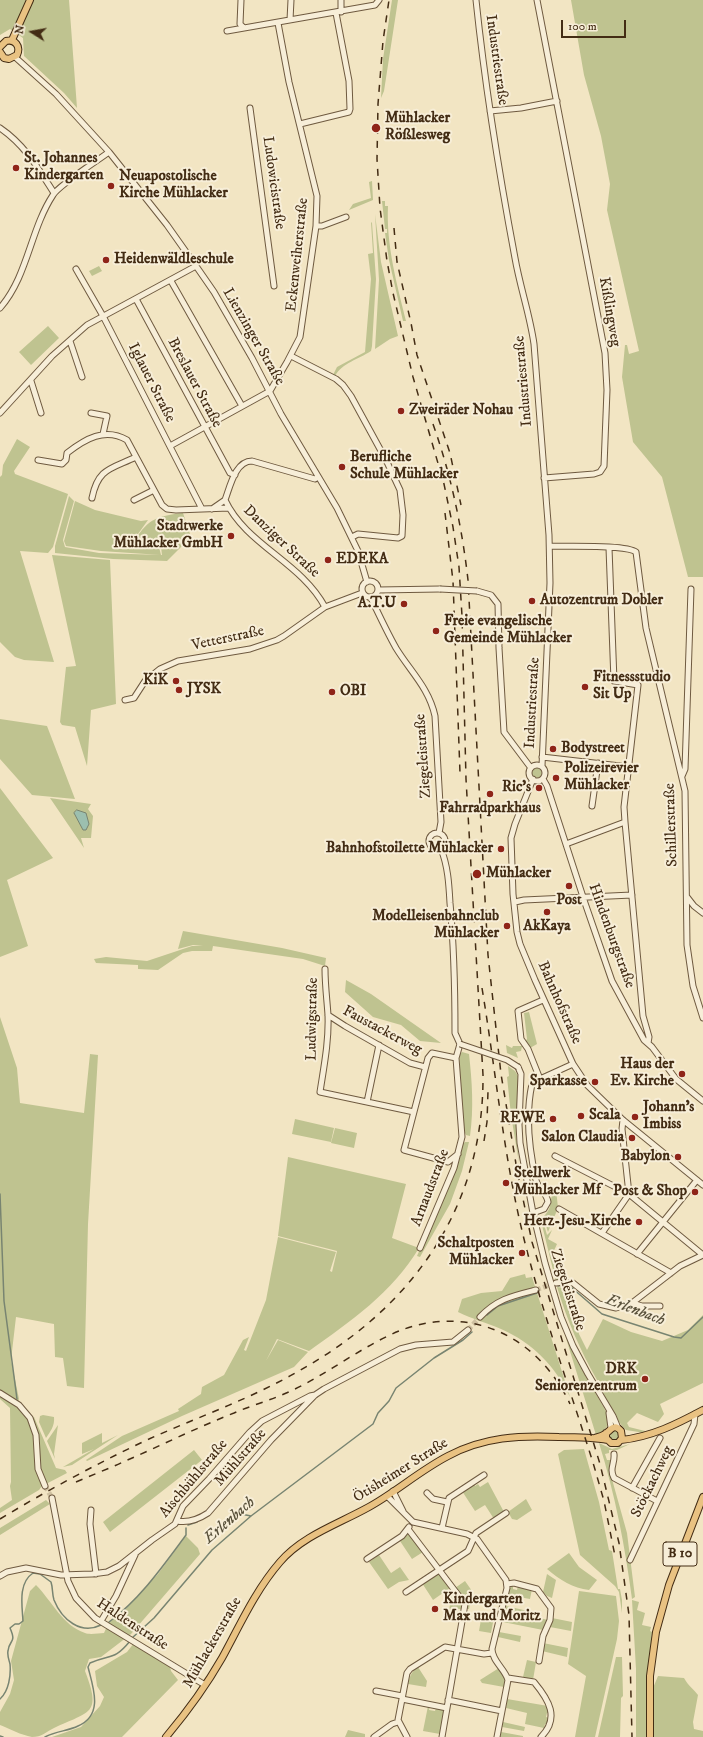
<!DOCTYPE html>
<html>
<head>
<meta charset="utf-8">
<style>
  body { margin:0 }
  #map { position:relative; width:703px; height:1737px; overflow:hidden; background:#f2e5c3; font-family:"IM FELL DW Pica",serif }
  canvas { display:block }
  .north { position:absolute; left:12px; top:12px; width:40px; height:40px; -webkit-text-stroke:3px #f7eed8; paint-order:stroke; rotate:281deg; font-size:11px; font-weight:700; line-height:16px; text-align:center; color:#432c14 }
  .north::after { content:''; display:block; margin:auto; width:14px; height:18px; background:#432c14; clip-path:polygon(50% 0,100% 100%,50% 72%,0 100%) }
  .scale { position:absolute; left:561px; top:20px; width:65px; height:18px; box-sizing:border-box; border:2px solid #432c14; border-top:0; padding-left:5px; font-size:12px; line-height:14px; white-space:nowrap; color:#432c14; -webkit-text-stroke:3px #f7eed8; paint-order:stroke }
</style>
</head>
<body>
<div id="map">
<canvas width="703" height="1737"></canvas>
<div class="north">N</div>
<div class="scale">100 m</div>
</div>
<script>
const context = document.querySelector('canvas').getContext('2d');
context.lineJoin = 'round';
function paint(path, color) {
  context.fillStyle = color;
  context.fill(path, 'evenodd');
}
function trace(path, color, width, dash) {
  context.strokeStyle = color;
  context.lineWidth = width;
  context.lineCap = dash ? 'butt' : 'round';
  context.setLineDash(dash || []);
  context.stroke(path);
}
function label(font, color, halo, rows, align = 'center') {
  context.font = font + ' "IM FELL DW Pica",serif';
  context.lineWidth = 4;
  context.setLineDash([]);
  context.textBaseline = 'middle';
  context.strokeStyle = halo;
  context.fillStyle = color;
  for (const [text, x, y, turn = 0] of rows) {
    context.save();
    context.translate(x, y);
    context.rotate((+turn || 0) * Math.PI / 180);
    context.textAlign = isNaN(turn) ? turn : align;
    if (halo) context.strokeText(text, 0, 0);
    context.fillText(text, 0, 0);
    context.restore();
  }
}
const green = new Path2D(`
  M0,0H69L77,108L64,93L24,56L23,38L10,29L0,35Z
  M392,0H398L384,91L381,98L383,59Z
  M571,0H703V577H688L662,477L633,442L622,377L625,345H627L629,354L639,351L607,210L610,184L601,136L584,75Z
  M372,181L373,200L349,210L353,204L371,198L369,182Z
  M382,201H385V206H388C386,245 397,284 406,321H403L389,260L385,233H387V229H385Z
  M375,214L381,262L398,336L390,339L375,349L379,280Z
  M371,222L372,223L376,279L372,346L371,351C359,359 342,363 335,376L333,375L337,367L365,352L371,279L368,254L373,253Z
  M99,266L102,271L92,276L89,271Z
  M48,326L59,338L31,365L19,352Z
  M17,439L30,447L14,471L15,474L68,494L53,547L48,553L20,551L54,662L24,660L15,657L0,642V477L2,475L3,465Z
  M69,496L74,501L63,540L65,547L99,553L162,555L161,547L135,540C149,518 158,516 183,513L191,537L167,561L113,559L55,553V546Z
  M75,501L95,510L141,521L148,520L133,541L159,547L161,555L101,551L66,546L64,541Z
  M52,555L110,560L116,704L91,710L87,766L75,727L62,725L60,722L66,667L76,666Z
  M0,719L47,726L75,799L32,795L0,759Z
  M532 773a5 5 0 1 1 10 0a5 5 0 1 1-10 0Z
  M0,788L53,858L7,880L28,946L0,957Z
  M50,798L91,804L88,809L93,816L91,838H81L84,848Z
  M183,931L282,948L326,958L325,966L303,959L213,946L212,951H192L183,953L158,970L138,969V965L96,963L94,959L106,957L147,961L192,946H203L193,945L178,949Z
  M346,980L371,994L441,1043L420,1041L401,1025L373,1017L345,992Z
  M529,1012L537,1044L530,1048L525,1042L527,1039L524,1013Z
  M0,1017L17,1068L20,1103L84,1113L90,1054L98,1055L88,1224L84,1388L67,1386L63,1358L55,1357L54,1324L16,1317L11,1360L19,1399L18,1402L0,1391Z
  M506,1045L512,1048L513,1046H522L521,1051L516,1052L518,1058L507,1053Z
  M462,1052L469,1054C472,1081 474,1108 470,1136L466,1135L463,1129L459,1055Z
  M508,1066L515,1071L518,1076L516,1134L519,1163L511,1115L507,1077L509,1076Z
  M295,1119L334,1128L331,1142L292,1134Z
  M335,1128L357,1133L354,1148L331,1143Z
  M465,1142H469L462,1171L450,1204L420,1257L417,1256L458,1163L463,1144Z
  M288,1157L406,1184L392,1238L419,1248C393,1292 350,1322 309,1351L277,1339L266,1361L278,1340L308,1352L294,1367L182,1416L87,1461L86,1460L122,1436L179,1411L178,1409L201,1394L202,1387L224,1375L243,1340L249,1337L244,1350L246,1351L266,1300L278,1237L336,1252L330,1271L332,1272L337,1251L278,1236Z
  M556,1189L558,1208L548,1232L544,1220L542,1218C554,1207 548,1203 554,1190Z
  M541,1221H543L547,1235L552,1230L548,1239L557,1244L552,1255L557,1257L555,1261L561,1277L556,1282Z
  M525,1274L526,1278L532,1277L570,1397C555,1366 533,1343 501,1329C487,1323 472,1319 458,1312L462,1299L481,1293L502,1291L510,1278Z
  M557,1287L564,1288L568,1292L579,1334L587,1350L603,1319L631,1332L662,1341L688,1330L703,1315V1383L660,1404L664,1414L658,1422L637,1413L627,1423L629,1427L645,1431V1433L626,1430C616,1421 601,1391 599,1380H597C580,1350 567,1320 557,1287Z
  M565,1335L577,1361L607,1413L608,1425L602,1433L596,1435Z
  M0,1396L25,1413L29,1420L34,1435L36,1471L42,1486L39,1490L0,1513V1508L12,1500L10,1486L11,1482L10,1408L0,1399Z
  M43,1415L54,1417C55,1426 50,1432 46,1438L39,1422L40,1416Z
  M34,1417L56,1468L65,1470L67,1473L46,1484L39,1465L32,1418Z
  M58,1425L54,1454L55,1459L47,1441Z
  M609 1435a5 5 0 1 1 10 0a5 5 0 1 1-10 0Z
  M102,1433V1443L118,1435L72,1465L63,1467L94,1449L82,1454V1443Z
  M599,1443L612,1449L630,1444L617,1450H609V1453L605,1454L607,1460H612L610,1472L627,1533L635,1597L632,1599C625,1546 615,1494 599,1443Z
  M584,1449L599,1502L609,1550L612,1551L618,1589H620L622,1600V1613L619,1592L615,1586L580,1555L558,1454L564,1450Z
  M194,1450L202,1460L110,1532L103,1522Z
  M488,1482L504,1512L494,1519L485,1505L475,1511L462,1491L474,1483L475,1486L478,1484L480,1487Z
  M526,1499L532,1510L517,1520L512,1519L508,1512Z
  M46,1500L50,1504L0,1535V1528Z
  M409,1533L423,1552L412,1559L400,1541Z
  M186,1536L198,1548L200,1554L131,1634L101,1657L89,1659L85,1671C102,1715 90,1711 54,1728C46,1732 42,1737 32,1737C21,1735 10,1729 0,1725V1712L10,1694L14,1680L11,1661L30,1591L36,1585C52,1601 62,1625 85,1633C90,1635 99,1633 104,1633L109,1622L123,1612L158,1574Z
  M569,1553L579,1567L597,1580L589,1590C573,1588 560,1580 547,1569Z
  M379,1555L391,1573L400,1567L409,1580L399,1582L388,1589L369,1562Z
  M439,1573L450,1588L433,1600L422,1583Z
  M547,1574L556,1580L552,1598L547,1596L543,1592Z
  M465,1581L472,1591L469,1609H466L455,1588Z
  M513,1585V1589L517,1590L518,1586L532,1589L530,1599L508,1595L510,1588Z
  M451,1590L462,1605V1609H458L456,1621L448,1620L450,1604L444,1595Z
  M579,1591L616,1596L619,1621L617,1639L595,1737H575L586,1676L568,1664Z
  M632,1600L639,1602L637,1610L645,1613L642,1625L651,1627L650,1631L652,1632L648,1672L647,1737H636V1669Z
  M506,1606L528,1611L527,1615L548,1620L546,1626H544L543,1630L503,1622Z
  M482,1614L494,1617L491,1633L479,1631Z
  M552,1618L572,1622L571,1631L550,1627Z
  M499,1632L521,1636L520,1642L498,1637Z
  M134,1643L170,1666L171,1671L178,1680L122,1737H52L81,1727L100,1706L104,1697L97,1686L95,1671L127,1652Z
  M543,1643L568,1648L567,1657L542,1651Z
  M616,1657H622L623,1696L621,1698L620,1737H598Z
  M527,1660L536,1662L533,1680L523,1677Z
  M418,1667L427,1681L426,1687L408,1684C410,1676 411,1672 418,1667Z
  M499,1668L505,1679L504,1687L482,1683L480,1680Z
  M658,1676L684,1678C689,1687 693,1688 698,1695L693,1722L694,1729L703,1731V1737H652L653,1688Z
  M507,1699L548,1706L550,1713H547L546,1717L549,1718L548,1724H545L544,1728L525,1724L527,1713L506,1708Z
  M428,1706H430L429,1710L435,1711L436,1708L445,1710L440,1734L423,1731Z
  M503,1722L525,1727L524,1731L502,1727Z
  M348,1730L365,1734V1737H345Z
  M501,1732L523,1736V1737H500Z`);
const water = new Path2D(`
  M77,810L86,813L89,824L86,830H83L74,813Z`);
const stream = new Path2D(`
  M0,1194L4,1301L17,1399
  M558,1286L565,1285L571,1287L602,1314L674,1337L681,1338L703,1317
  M487,1315L498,1306L537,1293
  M241,1514L251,1516
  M188,1525L197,1522
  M109,1622C140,1599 163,1566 186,1535V1528
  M132,1638L154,1618L212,1550L251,1516L373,1424L378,1413L389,1401L396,1388L434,1358L463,1340L472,1332
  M0,1699C9,1691 11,1675 10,1664C9,1660 7,1655 8,1651C9,1639 17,1644 10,1628L15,1624H19L23,1621C22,1605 18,1583 33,1573L40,1574L51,1582C53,1588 52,1594 54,1600C62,1620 81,1635 101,1625
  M0,1736L3,1737
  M45,1737C56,1731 68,1731 78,1726C104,1715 93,1687 88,1667L90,1663C110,1654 114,1661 130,1641`);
const minorTunnel = new Path2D(`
  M536,1290L555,1283
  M468,1330L480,1317
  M45,1486L52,1498`);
const minor = new Path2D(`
  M241,0L240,24L243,27
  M476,0C485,86 499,173 515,258C520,287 530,315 534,344L549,535L550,583L542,766
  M537,0L605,353L607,390L604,466L600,472L594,474L544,478
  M341,12V0
  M290,20L291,0
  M227,31L375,5L379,0
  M15,57L56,94L109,152L167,225L196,266L214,292L252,358L281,414L337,508L358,551L367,582
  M250,108L274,286
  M490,111L521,108L557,101
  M300,124L349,112L350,109L349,81L336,13
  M0,128C25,145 38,168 54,193
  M316,226H322L346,217
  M76,269L103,316L202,509
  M171,281L242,406
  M136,299L230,473L235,475
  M0,308C28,276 30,230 53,195C59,185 97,161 109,152
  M70,341L82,377
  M291,356L336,379L343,385L351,396L386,460L400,490L403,515L402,536L398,538L358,534L352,537
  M31,381L41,413
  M0,413L52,356L87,325L196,266
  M91,413L107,416L103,434
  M170,446L270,391L287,362L300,337L316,226L317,196L289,82L278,23
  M38,460L62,464L66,460L67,453C85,439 105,427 127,440L162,505L167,509L176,510L229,508
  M318,477L315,479L252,461C235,461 230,487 225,500C246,545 301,562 325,607
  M92,498C98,468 111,469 136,457
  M134,500L154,490
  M212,509L225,500
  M550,546C565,547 626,544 636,552L646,628L685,791L687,945L693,986L703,1018
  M362 589a8 8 0 1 1 16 0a8 8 0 1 1-16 0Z
  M378,590L440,589
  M477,591L491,595L498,604L499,648L504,732L531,768
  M371,598C379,615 387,632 396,648C410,671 429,688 435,716L441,822L439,833
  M125,700L134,698L145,681L160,669L178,661L250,649L277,640L284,636L325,607L362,593
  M542,757L629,767
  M529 773a8 8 0 1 1 16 0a8 8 0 1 1-16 0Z
  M682,776L685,769L691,589
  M533,779L515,824L511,838L513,894L517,932L520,944L535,980L573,1064L587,1085L623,1120L703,1185
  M543,779L547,786L585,903L612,981L644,1040L652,1047L676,1079L703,1101
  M592,806L598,763
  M625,822L643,1016L649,1037L648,1043
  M429 841a8 8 0 1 1 16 0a8 8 0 1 1-16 0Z
  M566,844L625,822L624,807L638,685L614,681L609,548
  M687,897L694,906L703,913
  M515,902L524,900L632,895
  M325,969C325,985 327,1000 328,1015C329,1041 324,1066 320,1092L414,1112
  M328,1015L345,1026L410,1063L425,1067
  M456,1058L432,1053L428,1058L404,1150L448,1162L458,1154
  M518,1067L521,1074L519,1125L520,1143L533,1213L545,1263L561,1317L573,1346L588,1374L613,1416L618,1428
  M540,1079L528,1049L521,1039L518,1011L543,1000
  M367,1102L379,1045
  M555,1156L629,1194L703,1255
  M559,1209L671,1273
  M533,1213L544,1209L548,1202C547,1193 538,1189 536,1180C529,1149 525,1116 532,1084L540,1079L573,1064
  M602,1233L629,1194L622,1129L623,1120
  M420,1248L454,1168L462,1137L456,1058L460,1044L455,1033C455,989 454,946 450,903C449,885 448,866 441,849
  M637,1254L697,1180
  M556,1283L563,1282L573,1283L599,1304L616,1308L632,1303L680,1266L703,1255
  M632,1303L642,1306H660
  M480,1317C497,1299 512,1296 536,1290
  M0,1393L19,1405L30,1418L36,1435L38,1469L45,1486
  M609,1413L611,1428
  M614,1454C615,1464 609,1468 614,1478L657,1501
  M632,1488L660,1438
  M393,1491L403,1511
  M427,1493L433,1499L447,1502
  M387,1496L413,1522L467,1534L477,1539L506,1580L507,1588L492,1649C492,1661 505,1669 508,1680L497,1737
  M52,1498L68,1581L76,1598L95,1618L205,1685
  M91,1510L90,1524L96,1574
  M177,1521C188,1523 199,1519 208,1513L271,1440L315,1395L324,1389L400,1349L416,1345L453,1342L468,1330
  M442,1528L449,1498L484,1475
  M408,1529L465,1604L442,1737
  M367,1559L402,1536L409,1527
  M630,1560L694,1424L695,1414
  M0,1576L7,1572L26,1568L61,1575L92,1574L107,1572L119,1566L152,1540L175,1524L183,1506L209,1479L250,1432L262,1421L310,1396L315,1395
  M507,1584L514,1583L537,1589L551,1608L550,1620L543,1636L539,1661
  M406,1592L468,1551L476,1533L506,1513
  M101,1621L116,1596L135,1555
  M508,1678L534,1682C549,1700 560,1718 541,1737
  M376,1691L402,1696
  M402,1699L447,1708
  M448,1700L502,1711
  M374,1737L392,1724L398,1722
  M407,1737L398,1720L407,1673L410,1669L445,1647L484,1654L492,1653`);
const major = new Path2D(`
  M12,40L30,0
  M0,47L6,41C15,39 21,46 17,55L9,59L4,58L0,52
  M595,1438C598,1437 602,1436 605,1434C611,1430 614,1423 621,1431L622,1438L618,1443H611L606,1438V1433
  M621,1440C651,1437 677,1424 703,1410
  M166,1737C187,1712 206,1686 222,1658C240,1625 255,1591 280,1562C302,1536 338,1524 367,1508C395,1493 419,1471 448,1456C483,1437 520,1435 559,1437C575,1437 592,1437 608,1440
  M650,1737V1676L656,1632L669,1585L703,1497`);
const rail = new Path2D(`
  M394,228L397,262L411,323L417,355L450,453L461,505
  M433,424C451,475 462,527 468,580L488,955L501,1074L517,1170L532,1242L600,1464L619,1543L629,1615L632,1737
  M445,513L453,581L460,773
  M482,988C496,1073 504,1160 525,1243C544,1318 571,1392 594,1466L604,1501L615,1556
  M484,1141L487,1122L488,1091
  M76,1482C92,1475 108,1469 123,1462C160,1446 196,1428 234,1413C250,1406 268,1401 284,1394C322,1378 355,1351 392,1334C465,1301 537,1334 570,1404
  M0,1519C48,1490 98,1463 149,1439C198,1417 250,1399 297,1372C411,1309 484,1209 483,1075L466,779L462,616L459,567L453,527L444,484L413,377L393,293L387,261L380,208L377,159L378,104L383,41L389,0`);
const minorBridge = new Path2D(`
  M440,589L477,591
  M460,1044L507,1060L518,1067`);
const markers = [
  [376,128,5,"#8f2418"],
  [16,168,4,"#8f2418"],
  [111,186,4,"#8f2418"],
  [106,260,4,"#8f2418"],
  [401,411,4,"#8f2418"],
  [342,467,4,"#8f2418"],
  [231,536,4,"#8f2418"],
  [328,560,4,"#8f2418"],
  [532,601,4,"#8f2418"],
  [404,604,4,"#8f2418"],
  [436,631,4,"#8f2418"],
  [176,681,4,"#8f2418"],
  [585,687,4,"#8f2418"],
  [179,690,4,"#8f2418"],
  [332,692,4,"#8f2418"],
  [553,749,4,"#8f2418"],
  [556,778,4,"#8f2418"],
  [539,788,4,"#8f2418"],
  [490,794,4,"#8f2418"],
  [501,849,4,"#8f2418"],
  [477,874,5,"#8f2418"],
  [569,886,4,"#8f2418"],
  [547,912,4,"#8f2418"],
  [507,926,4,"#8f2418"],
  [682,1074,4,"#8f2418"],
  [595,1082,4,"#8f2418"],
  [581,1116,4,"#8f2418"],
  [635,1117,4,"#8f2418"],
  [553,1119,4,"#8f2418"],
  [632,1138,4,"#8f2418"],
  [678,1157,4,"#8f2418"],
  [506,1183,4,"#8f2418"],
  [695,1192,4,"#8f2418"],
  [639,1222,4,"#8f2418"],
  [522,1253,4,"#8f2418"],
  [645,1379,4,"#8f2418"],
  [435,1609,4,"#8f2418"]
];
const shields = [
  [680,1554,34]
];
const shieldNames = [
  ["B 10",680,1554]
];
const streetNames = [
  ["Industriestraße",496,60,82],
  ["Ludowicistraße",273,183,82],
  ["Eckenweiherstraße",298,255,-84],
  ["Kißlingweg",609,312,80],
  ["Lienzinger Straße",253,337,60],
  ["Industriestraße",524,381,-95],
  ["Iglauer Straße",151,383,63],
  ["Breslauer Straße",194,383,62],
  ["Danziger Straße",281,542,43],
  ["Vetterstraße",228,639,-12],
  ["Industriestraße",533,703,-87],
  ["Ziegeleistraße",424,756,-94],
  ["Schillerstraße",672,825,-92],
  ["Hindenburgstraße",611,936,70],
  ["Bahnhofstraße",559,1003,66],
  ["Ludwigstraße",313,1019,-89],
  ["Faustackerweg",382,1031,28],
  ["Arnaudstraße",431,1188,-69],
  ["Ziegeleistraße",567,1290,72],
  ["Mühlstraße",241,1458,-49],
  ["Ötisheimer Straße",401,1471,-32],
  ["Aischbühlstraße",194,1479,-50],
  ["Stöckachweg",653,1482,-64],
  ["Haldenstraße",132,1625,33],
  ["Mühlackerstraße",213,1643,-60]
];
const poiNames = [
  ["Mühlacker",385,119],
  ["Rößlesweg",385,136],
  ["St. Johannes",24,159],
  ["Kindergarten",24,176],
  ["Neuapostolische",119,177],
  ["Kirche Mühlacker",119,194],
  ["Heidenwäldleschule",114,260],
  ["Zweiräder Nohau",409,411],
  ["Berufliche",350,458],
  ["Schule Mühlacker",350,475],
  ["Stadtwerke",223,527,"right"],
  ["Mühlacker GmbH",223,544,"right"],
  ["EDEKA",336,560],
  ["Autozentrum Dobler",540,601],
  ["A.T.U",396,604,"right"],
  ["Freie evangelische",444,622],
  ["Gemeinde Mühlacker",444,639],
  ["Fitnessstudio",593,678],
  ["Sit Up",593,695],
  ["KiK",168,681,"right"],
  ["JYSK",187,690],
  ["OBI",340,692],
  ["Bodystreet",561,749],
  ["Polizeirevier",564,769],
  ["Mühlacker",564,786],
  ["Ric's",531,788,"right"],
  ["Fahrradparkhaus",490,809,"center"],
  ["Bahnhofstoilette Mühlacker",493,849,"right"],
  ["Mühlacker",486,874],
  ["Post",569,901,"center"],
  ["Modelleisenbahnclub",499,917,"right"],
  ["Mühlacker",499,934,"right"],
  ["AkKaya",547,927,"center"],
  ["Haus der",674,1065,"right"],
  ["Ev. Kirche",674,1082,"right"],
  ["Sparkasse",587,1082,"right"],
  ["Johann's",643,1108],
  ["Imbiss",643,1125],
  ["Scala",589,1116],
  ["REWE",545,1119,"right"],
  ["Salon Claudia",624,1138,"right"],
  ["Babylon",670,1157,"right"],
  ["Stellwerk",514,1174],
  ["Mühlacker Mf",514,1191],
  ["Post & Shop",687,1192,"right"],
  ["Herz-Jesu-Kirche",631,1222,"right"],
  ["Schaltposten",514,1244,"right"],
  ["Mühlacker",514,1261,"right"],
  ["DRK",637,1370,"right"],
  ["Seniorenzentrum",637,1387,"right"],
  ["Kindergarten",443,1600],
  ["Max und Moritz",443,1617]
];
const waterNames = [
  ["Erlenbach",635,1311,21],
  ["Erlenbach",230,1521,-41]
];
paint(green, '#bfc390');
paint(water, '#9cbfaf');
trace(water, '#788471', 1);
trace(stream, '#788471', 1.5);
trace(minorTunnel, '#cfc0a0', 5, [5, 2.5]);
trace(minor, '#6f5a40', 7);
trace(major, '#432c14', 8);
trace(minor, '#f7eed8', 5);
trace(major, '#e9c282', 6);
trace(rail, '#432c14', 1.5, [7, 7]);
trace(minorBridge, '#6f5a40', 7, []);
trace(minorBridge, '#f7eed8', 5);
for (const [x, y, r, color] of markers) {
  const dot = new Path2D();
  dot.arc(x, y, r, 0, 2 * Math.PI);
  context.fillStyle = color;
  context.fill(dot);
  trace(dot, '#f7eed8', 1.5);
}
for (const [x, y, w] of shields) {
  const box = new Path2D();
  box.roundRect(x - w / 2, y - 12, w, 24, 3);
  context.fillStyle = '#f7eed8';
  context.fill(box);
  trace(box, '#432c14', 1);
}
label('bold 14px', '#432c14', null, shieldNames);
label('15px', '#432c14', '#f7eed8', streetNames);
label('bold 15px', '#432c14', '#f7eed8', poiNames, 'left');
label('italic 16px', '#59513b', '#f7eed8', waterNames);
</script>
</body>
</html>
